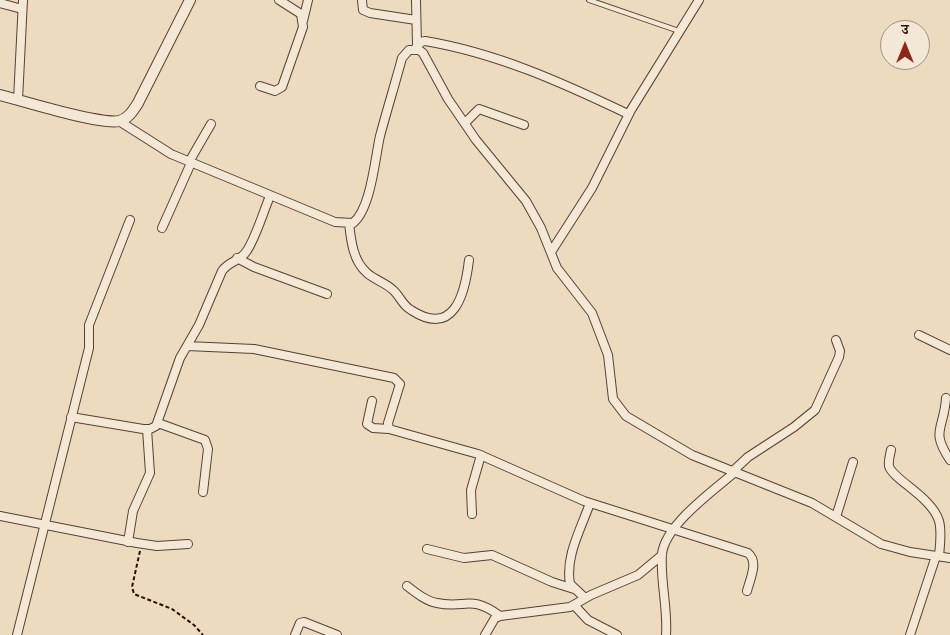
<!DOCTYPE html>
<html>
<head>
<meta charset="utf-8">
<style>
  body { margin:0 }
  #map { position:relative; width:950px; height:635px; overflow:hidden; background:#eddbbf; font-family:"Sorts Mill Goudy","Noto Serif Devanagari",serif }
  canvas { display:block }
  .north { position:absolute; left:880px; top:20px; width:50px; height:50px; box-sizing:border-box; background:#f3e8d5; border:1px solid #a29081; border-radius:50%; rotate:0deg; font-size:14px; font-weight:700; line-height:20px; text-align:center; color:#280d02 }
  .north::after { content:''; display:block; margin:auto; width:18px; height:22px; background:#8f2418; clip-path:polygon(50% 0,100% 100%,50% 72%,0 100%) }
</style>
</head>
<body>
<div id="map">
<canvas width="950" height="635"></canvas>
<div class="north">उ</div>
</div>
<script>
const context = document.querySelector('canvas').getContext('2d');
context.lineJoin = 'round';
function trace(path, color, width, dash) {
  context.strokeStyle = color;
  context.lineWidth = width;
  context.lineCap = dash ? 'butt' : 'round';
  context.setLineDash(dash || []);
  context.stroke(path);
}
const path = new Path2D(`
  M140,551L132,587L134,594L172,609L194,625L203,635`);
const service = new Path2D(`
  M589,0L679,31`);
const minor = new Path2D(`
  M362,0L363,10L370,13L416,20
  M416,0L417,45
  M0,3L22,9
  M303,21L308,0
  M414,50L421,42L425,41C497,53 563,83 628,114
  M260,86L275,91L282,87L303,27L301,14L279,0
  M18,100L23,0
  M119,121L171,154L335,222L353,223C371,209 375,158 380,136C387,110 395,84 402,58L409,50H419L423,53L448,99L476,140L526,201L541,228L557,268L592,313L608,355L613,399L626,416L692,455L812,503L881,544L910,552L950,558
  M465,123L479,109L524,125
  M189,162L211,124
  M349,223C351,241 353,261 367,273C375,280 386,283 393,290C400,296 402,305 411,310C454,338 465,294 469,260
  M162,228L191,163
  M551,252L592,188L631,110L699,0
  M237,258L254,267L327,294
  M919,335L950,350
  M187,346L254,349L394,378L400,384L388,423L389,429L478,454L584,501L748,553C759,562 750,579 747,591
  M946,398C944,430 930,430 950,460
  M372,401L367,424L373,428L389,429
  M71,417L143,429H150L156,426L180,358L199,325L222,271C229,261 240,261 246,252C255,240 264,210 270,196
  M158,423L205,440L208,449L203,492
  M891,450C890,455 888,461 889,466C892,479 932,497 939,521C942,532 940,545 939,556
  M733,471L748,457L794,427L815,410L839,357L840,351L836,340
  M472,514L471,490L481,455
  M0,516L137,543L157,546L188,544
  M836,517L853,462
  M128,542L133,511L150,473L147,429
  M427,549L464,558L492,555L552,582L574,589
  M407,586C416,593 426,601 437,603C466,609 470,594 500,616
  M585,598L570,584C565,556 581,529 590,503
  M574,605L588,620L617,635
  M17,635L89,348V325L130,220
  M295,635L300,623L304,622L337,635
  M485,635L495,618L500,616L570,607L591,595L638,575L662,555
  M666,635C668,608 660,581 662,554C665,525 714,490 735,472
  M910,635L936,556`);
const tertiary = new Path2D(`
  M0,95C23,101 100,125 119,121C128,119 133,111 138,103L190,0`);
trace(service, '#594031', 6);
trace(minor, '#594031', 10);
trace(tertiary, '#594031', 12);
trace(path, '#280d02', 2, [4, 2.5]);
trace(service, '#f3e8d5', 4);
trace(minor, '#f3e8d5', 8);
trace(tertiary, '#f3e8d5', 10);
</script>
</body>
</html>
